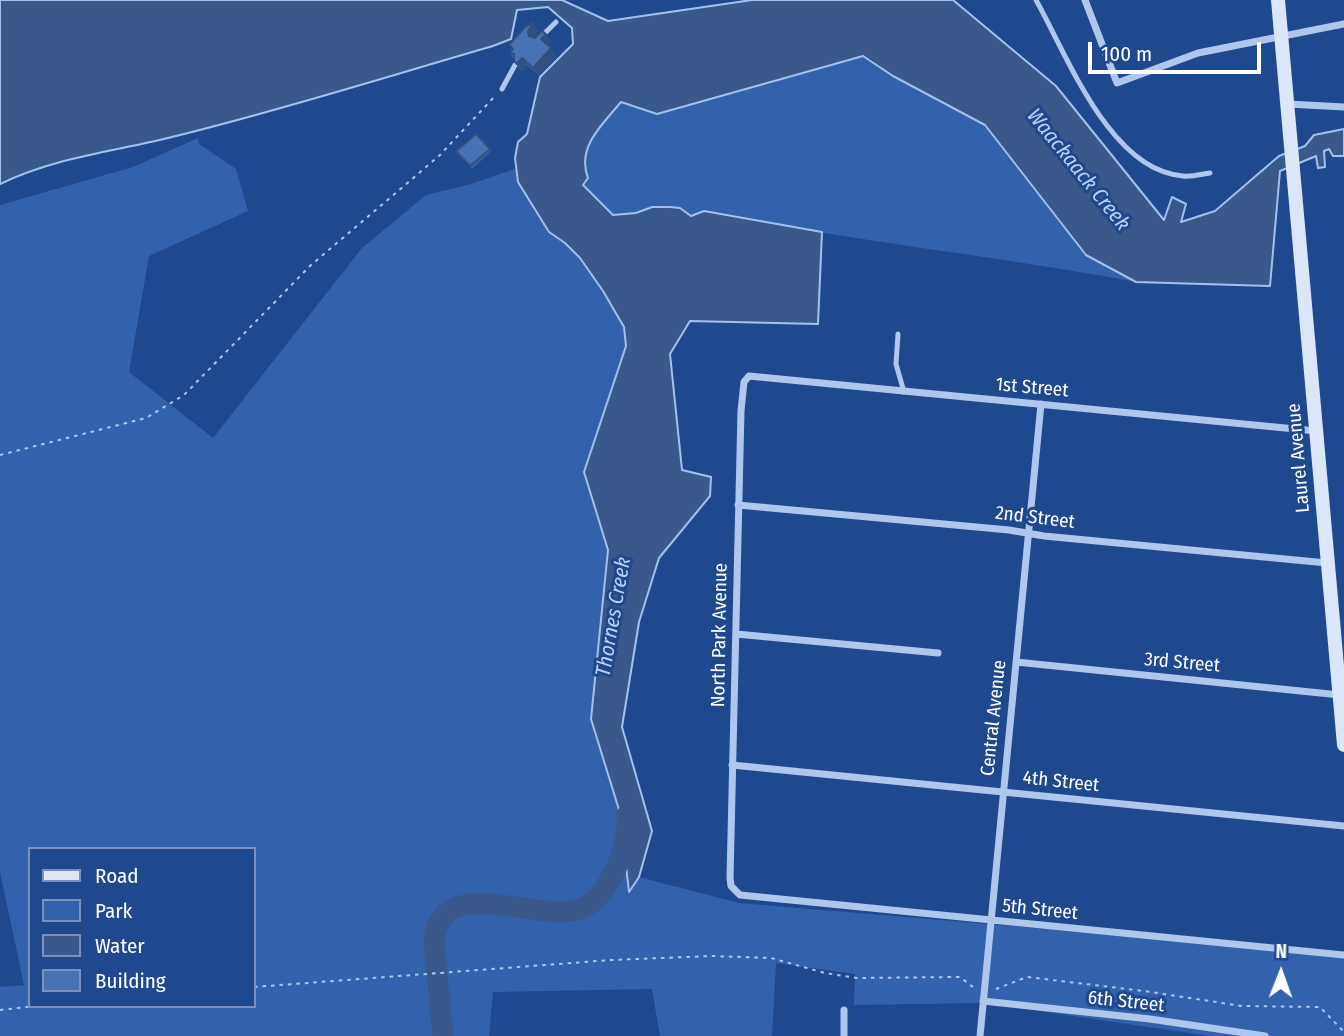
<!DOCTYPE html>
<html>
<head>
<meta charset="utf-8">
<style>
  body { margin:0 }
  #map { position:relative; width:1344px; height:1036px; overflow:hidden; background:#1f498f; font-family:"Fira Sans Condensed",sans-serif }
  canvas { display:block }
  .legend { position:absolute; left:28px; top:847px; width:228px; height:161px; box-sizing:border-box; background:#1f498f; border:2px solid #7992bc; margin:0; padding:9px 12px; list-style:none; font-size:21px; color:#fff }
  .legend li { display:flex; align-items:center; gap:14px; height:35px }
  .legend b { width:35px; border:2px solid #7992bc }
  .north { position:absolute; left:1246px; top:938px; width:70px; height:70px; -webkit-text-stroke:5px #1f498f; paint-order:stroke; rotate:1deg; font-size:19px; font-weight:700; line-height:28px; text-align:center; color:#fff }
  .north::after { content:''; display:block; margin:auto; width:24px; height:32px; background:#fff; clip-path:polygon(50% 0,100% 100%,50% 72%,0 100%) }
  .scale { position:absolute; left:1088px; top:42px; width:173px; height:32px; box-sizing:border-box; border:4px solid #fff; border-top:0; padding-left:9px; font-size:21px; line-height:24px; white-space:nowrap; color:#fff; -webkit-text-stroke:5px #1f498f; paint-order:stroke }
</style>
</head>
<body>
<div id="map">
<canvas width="1344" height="1036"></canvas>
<ul class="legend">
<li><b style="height:9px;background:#dbe6f9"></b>Road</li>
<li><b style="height:19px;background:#3362ac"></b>Park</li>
<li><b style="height:19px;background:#39588b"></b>Water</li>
<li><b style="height:19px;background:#4872b6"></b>Building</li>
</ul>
<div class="north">N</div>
<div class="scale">100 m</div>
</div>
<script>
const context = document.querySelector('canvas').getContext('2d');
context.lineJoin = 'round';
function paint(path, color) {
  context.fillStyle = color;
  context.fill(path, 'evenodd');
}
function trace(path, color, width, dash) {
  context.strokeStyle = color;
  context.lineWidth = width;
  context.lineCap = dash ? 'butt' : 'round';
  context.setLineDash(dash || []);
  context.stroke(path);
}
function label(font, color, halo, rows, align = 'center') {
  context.font = font + ' "Fira Sans Condensed",sans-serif';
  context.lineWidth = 6;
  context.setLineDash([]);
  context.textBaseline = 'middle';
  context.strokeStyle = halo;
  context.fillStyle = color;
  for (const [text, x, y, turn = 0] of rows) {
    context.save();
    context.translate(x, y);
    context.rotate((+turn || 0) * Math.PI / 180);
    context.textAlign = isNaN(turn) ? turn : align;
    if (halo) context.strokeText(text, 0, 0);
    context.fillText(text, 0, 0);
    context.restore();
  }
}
const green = new Path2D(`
  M863,56L893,76L985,125L1086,255L1136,282C992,255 847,241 704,211L691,216L680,208L652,207L636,213L613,215L583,185C583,141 595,134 621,101L657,114Z
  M198,138L199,144L236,169L248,211L149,256L129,372L213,438L362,248L426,195L471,184L515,169L518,182L549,232L565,243L580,258L603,291L624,327L626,346L584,472L608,550L591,719L620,813L629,891L639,877L739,903L1344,954V1036H1210L985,1003L854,1005L855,974L776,963L772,1036H660L652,989L493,992L489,1036H0V987L24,985L0,872V205L133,167ZM30,849H254V1006H30Z`);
const water = new Path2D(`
  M0,0H562L608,21L752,0H953L1056,86L1164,220L1172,197L1186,204L1181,222L1215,211L1279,156L1305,146L1314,135L1344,129V156H1333L1329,149L1324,151L1325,167L1318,168L1316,156L1280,171L1270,286L1136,282L1086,255L985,125L893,76L863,56L657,114L621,102C603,124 576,147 588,178L583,185L613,215L636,213L652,207H670L680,208L691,216L704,211L822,232L818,324L690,321L670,354L682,470L711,477L710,496L659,558L639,622L622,727L652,831L639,877L629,892L620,813L591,719L608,550L584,472L626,346L624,327L603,291L580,258L565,243L549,232L518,182L515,158L518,142L527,134L540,77L573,44L572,28L548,7L517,10L511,39L493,46C389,76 285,109 180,135C120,151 57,156 0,184Z`);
const river = new Path2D(`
  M443,1036L434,941C442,869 539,926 583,908C599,901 606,887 614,873C622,857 629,833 627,815`);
const path = new Path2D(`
  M0,455L146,418L184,395L310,266L439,156L496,95
  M254,987L611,960L712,956L771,958L825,973L857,978L960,977L973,987
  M996,989L1027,977L1144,991L1242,1006L1320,1007L1344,1032
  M0,1010L36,1006`);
const lane = new Path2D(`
  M1036,0C1067,55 1110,171 1183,176C1192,177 1202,174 1210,173
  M541,37L556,22
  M502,89L515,65
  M898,334L896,364L904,392`);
const street = new Path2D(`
  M1085,0L1117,83L1198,53L1344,24
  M1288,104L1344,107
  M1316,431L749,376L744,382L741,411L730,878L731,886L740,895L1344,955
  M738,505L1009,530L1044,536L1327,563
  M736,634L938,653
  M1016,662L1340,695
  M732,765L1344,826
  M983,1001L1150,1019L1265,1036
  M844,1036V1010
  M980,1036L1041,404`);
const secondary = new Path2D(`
  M1278,0L1344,745`);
const wall = new Path2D(`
  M533,23L538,31L534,37L551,41L547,45L556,56L538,75L527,65L522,71L519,68L510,53L512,50L509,45Z
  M476,134L491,151L472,169L456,151Z`);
const shadedWall = new Path2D(`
  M533,23L538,31L533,38L529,36L528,31Z
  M546,34L551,41L546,47L541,39Z
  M551,48L556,56L538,75L533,68Z
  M522,58L527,65L522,71L517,64Z`);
const building = new Path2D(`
  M533,23L528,31L529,36L535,38L542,31L546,34L541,39L551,48L533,68L522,58L517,64L514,61V54L510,53L513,49L509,45L526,26Z
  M476,134L490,149L470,166L456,151Z`);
const streetNames = [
  ["1st Street",1032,388,5],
  ["Laurel Avenue",1299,458,-95],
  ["2nd Street",1035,518,7],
  ["North Park Avenue",720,635,-89],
  ["3rd Street",1182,663,5],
  ["Central Avenue",994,718,-84],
  ["4th Street",1061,782,6],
  ["5th Street",1040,910,6],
  ["6th Street",1126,1002,6]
];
const waterNames = [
  ["Waackaack Creek",1078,170,51],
  ["Thornes Creek",614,617,-80]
];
paint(green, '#3362ac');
paint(water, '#39588b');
trace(water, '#a2c1ee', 2);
trace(river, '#39588b', 21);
trace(path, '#aec7ed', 2, [3.5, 5]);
trace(lane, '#aec7ed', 5);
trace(street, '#aec7ed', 7);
trace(secondary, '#dbe6f9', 14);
paint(wall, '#3e629d');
paint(shadedWall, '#32507f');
paint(building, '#4872b6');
trace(building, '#32507f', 2);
label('19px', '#fff', '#1f498f', streetNames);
label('italic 21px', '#bad1f4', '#1f498f', waterNames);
</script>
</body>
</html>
